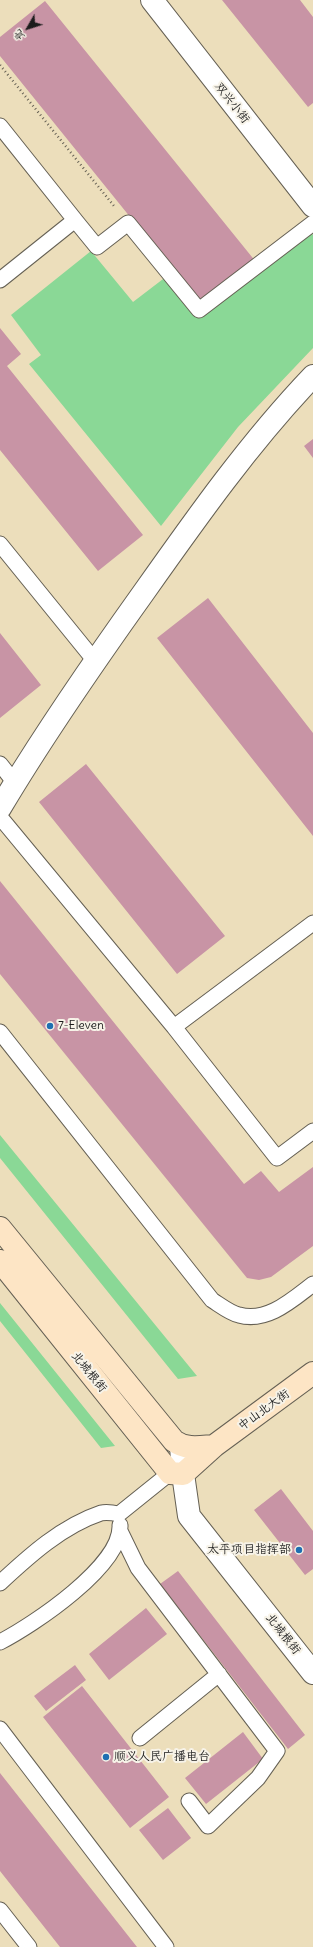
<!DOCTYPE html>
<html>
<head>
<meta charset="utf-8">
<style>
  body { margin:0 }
  #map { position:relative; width:313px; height:1947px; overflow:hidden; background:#ecdebb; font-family:Delius,"LXGW WenKai TC",sans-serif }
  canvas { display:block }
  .north { position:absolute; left:8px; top:8px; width:40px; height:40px; -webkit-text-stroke:3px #f7f3e8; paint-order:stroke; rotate:231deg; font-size:11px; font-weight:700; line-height:16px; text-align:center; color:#1c1c1c }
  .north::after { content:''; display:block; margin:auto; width:14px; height:18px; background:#1c1c1c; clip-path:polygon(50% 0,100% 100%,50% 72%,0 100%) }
</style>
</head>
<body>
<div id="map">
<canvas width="313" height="1947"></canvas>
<div class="north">北</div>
</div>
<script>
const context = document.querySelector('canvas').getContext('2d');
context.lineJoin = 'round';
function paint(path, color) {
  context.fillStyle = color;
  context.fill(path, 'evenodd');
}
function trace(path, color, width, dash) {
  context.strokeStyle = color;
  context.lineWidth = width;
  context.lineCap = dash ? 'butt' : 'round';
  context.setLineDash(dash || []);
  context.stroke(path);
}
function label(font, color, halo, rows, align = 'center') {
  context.font = font + ' Delius,"LXGW WenKai TC",sans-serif';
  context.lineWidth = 4;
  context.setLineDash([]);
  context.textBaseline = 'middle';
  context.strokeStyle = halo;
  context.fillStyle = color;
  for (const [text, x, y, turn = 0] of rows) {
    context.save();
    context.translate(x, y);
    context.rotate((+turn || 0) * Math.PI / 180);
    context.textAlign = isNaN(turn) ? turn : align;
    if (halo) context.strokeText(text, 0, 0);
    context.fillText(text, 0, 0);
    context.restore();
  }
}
const green = new Path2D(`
  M309,229L313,235V348L238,427L161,526L29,364L41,355L11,315L91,251L133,302L167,276L199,316Z
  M0,1135L197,1376L178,1379L0,1158Z
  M0,1303L115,1446L101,1448L0,1321Z`);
const building = new Path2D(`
  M222,0H300L313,17V103L308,107Z
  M45,1L256,262L202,306L0,56V37Z
  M0,328L21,354L7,366L143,535L98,571L0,450Z
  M313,439V458L304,446Z
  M208,598L313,733V836L157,638Z
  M0,633L41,685L0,718Z
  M86,764L225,936L177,974L39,802Z
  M0,881L244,1184L261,1171L279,1192L313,1167V1246L271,1277L259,1280L247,1278L0,974Z
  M281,1489L313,1531V1569L305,1575L254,1510Z
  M178,1571L305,1735L288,1749L160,1584Z
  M146,1608L167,1634L109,1680L89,1654Z
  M75,1665L86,1680L46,1711L34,1696Z
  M82,1686L169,1797L130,1828L43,1717Z
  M243,1732L263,1759L206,1804L185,1778Z
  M0,1773L137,1947H60L0,1871Z
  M168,1808L191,1838L163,1860L139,1830Z`);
const path = new Path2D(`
  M0,65L114,206`);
const lane = new Path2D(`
  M0,126L75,220L0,280
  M75,220L97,247L128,223L199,310L313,223
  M0,544L95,661
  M0,764L15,783
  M0,817L174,1027L277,1158L313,1131
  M174,1027L313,923
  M0,1032L212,1300C220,1305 230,1313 239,1315C267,1323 292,1300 313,1284
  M120,1531L138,1568L277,1751L258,1778L208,1826L189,1801
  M0,1583C29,1556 62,1526 101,1513C106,1512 114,1513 119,1514L170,1473
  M0,1642C33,1625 122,1566 120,1525
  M0,1729L166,1947
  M140,1738L219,1674
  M0,1910L29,1947`);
const street = new Path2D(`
  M152,0L313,206
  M0,808C44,734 94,662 144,592C197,517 250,442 313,376
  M181,1446L183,1474L189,1516L313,1673`);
const secondary = new Path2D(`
  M0,1228L174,1441C187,1450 199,1447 214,1446
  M0,1261L170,1473L183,1474L214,1446L313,1373`);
const markers = [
  [50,1026,4,"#1f6fb2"],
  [299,1550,4,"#1f6fb2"],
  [106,1757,4,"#1f6fb2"]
];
const streetNames = [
  ["双兴小街",232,103,52],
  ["北城根街",89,1372,51],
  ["中山北大街",264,1410,-36],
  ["北城根街",283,1634,52]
];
const poiNames = [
  ["7-Eleven",58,1026],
  ["太平项目指挥部",291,1550,"right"],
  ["顺义人民广播电台",114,1757]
];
paint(green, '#8ad896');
paint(building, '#c894a5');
trace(lane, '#656054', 17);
trace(street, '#656054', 24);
trace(secondary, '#656054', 24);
trace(path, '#656054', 2.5, [1, 3]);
trace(lane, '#fff', 15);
trace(street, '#fff', 22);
trace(secondary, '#fde5c5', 22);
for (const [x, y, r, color] of markers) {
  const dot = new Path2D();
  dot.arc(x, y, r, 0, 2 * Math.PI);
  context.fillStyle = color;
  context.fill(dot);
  trace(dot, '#f7f3e8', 1.5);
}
label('12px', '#1c1c1c', '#f7f3e8', streetNames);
label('12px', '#1c1c1c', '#f7f3e8', poiNames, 'left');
</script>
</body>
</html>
